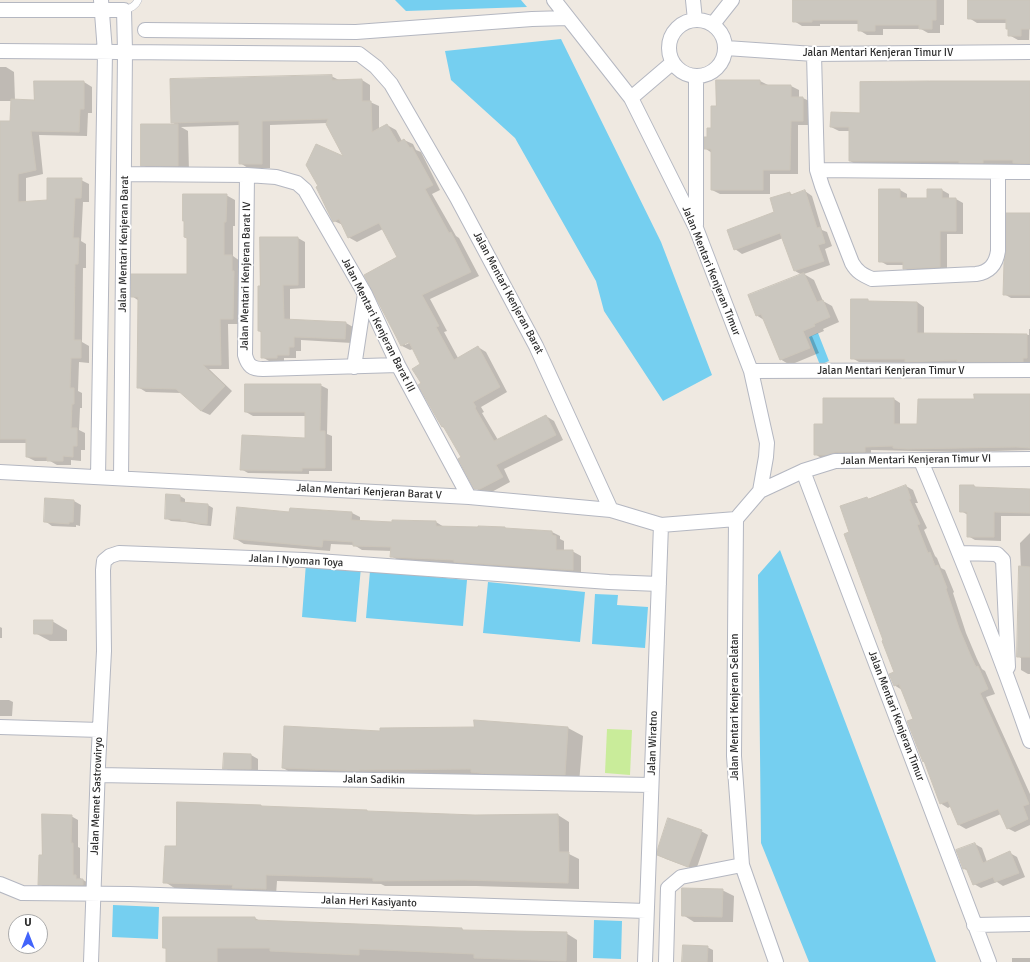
<!DOCTYPE html>
<html>
<head>
<meta charset="utf-8">
<style>
  body { margin:0 }
  #map { position:relative; width:1030px; height:962px; overflow:hidden; background:#efe9e1; font-family:Signika,sans-serif }
  canvas { display:block }
  .north { position:absolute; left:8px; top:914px; width:40px; height:40px; box-sizing:border-box; background:#fff; border:1px solid #ababab; border-radius:50%; rotate:0deg; font-size:11px; font-weight:700; line-height:16px; text-align:center; color:#2e2e2e }
  .north::after { content:''; display:block; margin:auto; width:14px; height:18px; background:#4264fb; clip-path:polygon(50% 0,100% 100%,50% 72%,0 100%) }
</style>
</head>
<body>
<div id="map">
<canvas width="1030" height="962"></canvas>
<div class="north">U</div>
</div>
<script>
const context = document.querySelector('canvas').getContext('2d');
context.lineJoin = 'round';
function paint(path, color) {
  context.fillStyle = color;
  context.fill(path, 'evenodd');
}
function trace(path, color, width, dash) {
  context.strokeStyle = color;
  context.lineWidth = width;
  context.lineCap = dash ? 'butt' : 'round';
  context.setLineDash(dash || []);
  context.stroke(path);
}
function label(font, color, halo, rows, align = 'center') {
  context.font = font + ' Signika,sans-serif';
  context.lineWidth = 4;
  context.setLineDash([]);
  context.textBaseline = 'middle';
  context.strokeStyle = halo;
  context.fillStyle = color;
  for (const [text, x, y, turn = 0] of rows) {
    context.save();
    context.translate(x, y);
    context.rotate((+turn || 0) * Math.PI / 180);
    context.textAlign = isNaN(turn) ? turn : align;
    if (halo) context.strokeText(text, 0, 0);
    context.fillText(text, 0, 0);
    context.restore();
  }
}
const pitch = new Path2D(`
  M607,729L632,730L630,775L605,773Z`);
const water = new Path2D(`
  M395,0H521L527,7L406,11Z
  M561,39L661,242L712,375L663,401L604,311L596,281L515,138L451,80L445,51Z
  M818,333L829,361L820,365L809,337Z
  M780,550L920,919L936,962H809L761,843L758,575Z
  M306,563L361,567L356,622L302,617Z
  M370,571L467,580L463,626L366,618Z
  M488,582L585,592L580,642L483,633Z
  M595,594L618,595L617,605L648,607L645,648L592,644Z
  M113,905L159,907L158,939L112,937Z
  M594,920L622,921L621,959L593,958Z`);
const shadow = new Path2D(`
  M794,0H944V25H940V33H928L921,29H883V35H867L859,30V24H820V26H802L794,21Z
  M969,0H1030L1029,40H1018L1009,35L1007,23H977L969,18Z
  M0,67H6L14,72L15,100L35,101L84,82L92,87V113H88L87,136L39,135L43,174L26,178V202L48,201L81,180L89,184V202H83L81,241L86,244V268H83L82,342L89,346V363L79,362L78,391L82,393V408H80L79,430L85,433V450H81V461L71,460V465H57L50,461H35L27,457V443H0V122H11L12,101H0Z
  M331,76L339,80H362L370,85V102L379,106V129L387,125L396,130L402,141L404,140L413,144L416,150L421,152L440,190L432,194L456,236L459,238L479,276L430,299L447,331L444,332L458,358L478,347L486,352L507,392L481,407L484,412L482,413L498,440L546,416L554,421L563,440L504,469L510,482L488,494L484,493L475,488L463,457L446,428L442,427L437,417L422,384V364L413,349L410,350L402,346L398,257L383,229L357,242L348,237L343,225L334,221L325,206L345,158L327,123L270,125V168H248L240,163V125L181,127L188,131L189,172L154,171L142,165L176,125L172,122ZM413,341L405,345V343Z
  M760,81L768,85L791,86L799,90V98H803L811,102L810,125H798V174H770V194H720L712,190V153L706,149L717,107Z
  M1030,82V167H1022L1016,164H990V166L857,165L850,161V131H839L831,127L861,114Z
  M880,190H900L907,194V199H928L942,190L949,194V199H956L963,203V234H947V271L911,272L904,268V265H887L880,261Z
  M805,191L812,196L822,230L827,232L832,246L825,249L830,265L804,274L814,280L823,301L832,306L839,322L823,329L824,331L812,336L819,353L790,365L780,359L764,320L756,315L802,275L795,271L783,238L742,254L735,249L775,213L790,193L793,195Z
  M226,195L235,200V226H233V256L240,261L241,324H228L229,369H209L232,391L210,415L201,411L182,393L146,392L138,387L139,301L132,296L188,275V238L185,237Z
  M1030,214V298H1011L1004,294Z
  M298,238L305,242V288L290,289V320L346,323L353,327L352,343L301,340V351H296V358H284V361H269L262,357V333L259,331L261,287Z
  M867,300L871,302H917L924,307V334L1029,335V329H1030V365H965L961,363L913,365L908,363L859,362L852,358Z
  M320,385L328,389L327,434L332,436V471H309V474L248,473L241,469L306,439V416H253L246,412Z
  M1030,394V450L957,452L871,450V455L834,458H821L815,454L824,425L894,399L900,403V425H918L975,400Z
  M906,486L913,490L918,503H915L927,528L924,530L935,556L937,558L941,568L945,570L954,592L953,593L966,633L977,659L982,669L985,671L995,694L986,697L1030,794V825L1015,832L1007,828L1001,814L966,829L959,825L951,806L948,808L940,803L926,762L924,761L914,720L902,690L894,685L895,673L850,533L867,498L869,499Z
  M974,486L978,488L1030,489V516H1001V541L975,540L968,536V515L961,511Z
  M180,496L185,499V504L208,505L213,508L211,526L201,525L185,522L171,521L166,518Z
  M74,501L81,505L80,526L76,525V527L52,526L45,521Z
  M290,513H352L360,517V521L393,523L436,522L444,527L552,532L560,536V539L564,541V551H572L581,556V574L463,566L458,564L400,561L391,556L392,551L362,550L354,545L331,544L330,551L244,544L236,539Z
  M1030,533V674H1028L1021,670V658L1018,656L1021,574L1020,543Z
  M52,621L67,630V641H50L35,633Z
  M0,627L2,628V638H0Z
  M0,700H9L13,702L12,716H0Z
  M568,728L583,736L579,783L297,776L283,768Z
  M251,755L258,759V773L232,772L224,768Z
  M261,806L263,807L367,811L369,812L475,816L558,815L569,822V854L579,859V889L476,886H385L381,884L277,881L276,895L245,894L239,890L176,889L165,882L177,847Z
  M71,816L78,820V847L80,848V878L90,884V888H46L39,884L43,856Z
  M701,831L708,835L696,870L666,859L658,855Z
  M975,844L982,848L987,862L1010,853L1017,857L1025,877L1003,886L997,882L981,888L974,884L969,871L964,869Z
  M722,890L734,896L733,922H694L683,915Z
  M255,918L260,921L462,929L465,931L566,933L577,940V962H167V949L164,948Z
  M707,947L713,950V962H683Z
  M1012,958H1030V962H1012Z`);
const building = new Path2D(`
  M793,0H936V20H932V29H919V25H875V31H858V20H812V22H793Z
  M968,0H1030V29H1021V36H1008V29H1006V19H968Z
  M332,75V80L362,79V101H371L372,132L387,124L398,143L404,139L410,148L412,147L433,185L425,189L449,233L451,232L471,272L422,295L439,326L436,327L454,360L478,346L500,387L473,402L476,407L475,408L494,441L546,415L556,435L496,465L503,477L480,489H474L458,459L461,457L443,426L442,427L436,417L418,385L421,383L412,369L420,364L409,342L401,346L364,275L397,257L379,223L348,238L339,219L333,222L316,187L318,186L306,165L316,144L343,156L326,124L328,119L262,121V164H239V121L171,123L170,79Z
  M716,80H760V85H791V97H803V121H791L790,170H763V190H711V149H704V137H707V128H711V106H716Z
  M34,81H84V109H80L79,132L31,131L36,170L18,174V202L47,200V178H82L81,198H75L73,238H79L78,264H75L74,340H81V358H71L70,388H74V404H72L71,428H77V446H73V457L63,456V461H47V457H26V439H0V121H10L11,99L34,100Z
  M930,81H1030V164L1013,163V160H983V163H959V161H849V127H830L831,112L860,113V82Z
  M141,124H178V166H141Z
  M879,189H900V198H927V189H942V198H956V231H940V267L903,269V262H879Z
  M805,190L817,228L820,227L825,243L818,245L824,261L794,271L780,233L734,250L727,230L774,212L770,198L790,192V195Z
  M183,194H227L226,222H224V255H232V271H234L233,319H220L221,365H203L225,386L201,411L176,389L137,388L138,297H131V274H187V238L184,237V221H183Z
  M1006,213H1030V295H1003L1004,263L1006,251Z
  M260,237H298V285H283L284,319L346,322L345,339L294,337V347H289V355H277V358H261V331H258V286H260Z
  M804,273L817,302L823,300L830,317L814,324L815,326L803,331L810,348L780,360L761,314L756,316L748,295Z
  M851,299H868V301L917,302V333L1027,334V358H1023V362H957V360L905,362V359H851Z
  M245,384H321L320,431H325V468H302V471L240,470L242,435L305,438V412H245Z
  M974,394H1030V448L1016,447L907,449L893,448V446L865,447V452H835L827,455H814V424H823V398H894V424H917L918,399H974Z
  M906,485L911,499H909L920,524L917,525L928,553L930,552L935,566L938,565L947,588L946,589L959,628L970,654L976,667L978,666L988,689L980,693L1008,754L1029,804L1023,806L1028,819L1007,829L998,809L958,825L948,801L940,804L924,761L923,762L907,721L913,719L899,684L894,686L889,674L894,672L882,641L883,640L844,534L849,532L840,506L867,497L868,499Z
  M960,485H974V487L1030,489V513L994,512V537H967V512H960Z
  M166,494L180,495V502L208,504L207,524L195,523V522L181,521V519H165Z
  M45,498L74,500L73,522H69V524L44,522Z
  M237,507L289,512L290,508L352,512L351,520L392,522V520L436,521V526L478,527V526L505,527V528L552,531V535L556,536V550H573V570L454,562V560L390,557L391,547L353,546V542L323,540L322,547L234,539Z
  M1019,566L1030,567V657H1017Z
  M34,620H53L52,634H34Z
  M474,720L568,727L565,775L487,774L471,772V769L359,770V771L282,768L284,726L380,731V728L474,727Z
  M224,753L251,754V769H223Z
  M177,802L261,805V806L367,810V811L475,815L558,814L559,852H569L568,883L464,880L373,881V878L266,875V889L232,888L233,885L163,883L165,846H176Z
  M42,814L72,815L71,843H73V875H76V879H83V885H38L39,855H42Z
  M668,818L702,830L688,867L657,855L658,848Z
  M975,843L983,863L1010,851L1019,873L995,882L993,877L973,885L966,868L963,869L956,850Z
  M682,888L723,889L722,917L682,916Z
  M163,917H255V920L462,928V930L567,932L566,961L474,958V954L359,949V955L270,951V948H217V962H166V948H163Z
  M683,945L708,946L707,962H682Z`);
const service = new Path2D(`
  M124,10C130,8 135,7 138,0`);
const minor = new Path2D(`
  M554,0L631,98L696,228L751,371L767,443L766,457L760,491L736,519
  M693,0L695,20
  M0,10H124L125,51L121,478
  M669 48a28 28 0 1 1 56 0a28 28 0 1 1-56 0Z
  M713,24L732,0
  M145,30L356,32L532,19L568,18
  M726,48L814,54L1030,52
  M0,51L359,54L376,67L391,84L457,198L536,346L611,510
  M814,54L817,170L822,186L852,263C857,272 863,275 872,279L976,274C989,272 996,265 998,251V172
  M696,77V225
  M631,98L672,63
  M817,170L1030,172
  M124,174L247,175L276,177L297,183L305,190L365,294L398,365L469,497
  M247,175L245,355C248,366 252,369 263,369L398,365
  M354,367L365,294
  M751,371L1030,370
  M921,461C960,553 997,646 1030,741
  M803,471L989,962
  M0,472L469,497L611,510L661,525L736,519
  M98,477L105,52L101,0
  M760,491L803,471L835,461L1030,459
  M736,519L734,756L742,865L776,962
  M960,553L997,554L1003,560L1008,667
  M0,727L100,730
  M98,775L651,785
  M0,884L22,893L129,894L646,911
  M974,925L1030,924
  M91,962L98,766L104,651L103,570L104,561L110,556L119,553L304,560L609,582L659,584
  M645,962L661,525
  M666,962L668,888L681,877L742,865`);
const streetNames = [
  ["Jalan Mentari Kenjeran Timur IV",878,53],
  ["Jalan Mentari Kenjeran Barat",124,244,-89],
  ["Jalan Mentari Kenjeran Timur",711,271,68],
  ["Jalan Mentari Kenjeran Barat IV",246,276,-89],
  ["Jalan Mentari Kenjeran Barat",508,293,62],
  ["Jalan Mentari Kenjeran Barat III",378,325,63],
  ["Jalan Mentari Kenjeran Timur V",891,371],
  ["Jalan Mentari Kenjeran Timur VI",916,460,-1],
  ["Jalan Mentari Kenjeran Barat V",369,492,3],
  ["Jalan I Nyoman Toya",296,561,3],
  ["Jalan Mentari Kenjeran Selatan",735,707,-90],
  ["Jalan Mentari Kenjeran Timur",896,716,69],
  ["Jalan Wiratno",653,743,-88],
  ["Jalan Sadikin",374,780,1],
  ["Jalan Memet Sastrowiryo",97,796,-88],
  ["Jalan Heri Kasiyanto",369,902,2]
];
paint(pitch, '#c9ec9a');
paint(water, '#75cff0');
paint(shadow, '#0003');
paint(building, '#cbc7bf');
trace(building, '#cbc5ba', 1);
trace(service, '#b4b7c1', 8);
trace(minor, '#b4b7c1', 16);
trace(service, '#fff', 7);
trace(minor, '#fff', 14);
label('11px', '#2e2e2e', '#fff', streetNames);
</script>
</body>
</html>
